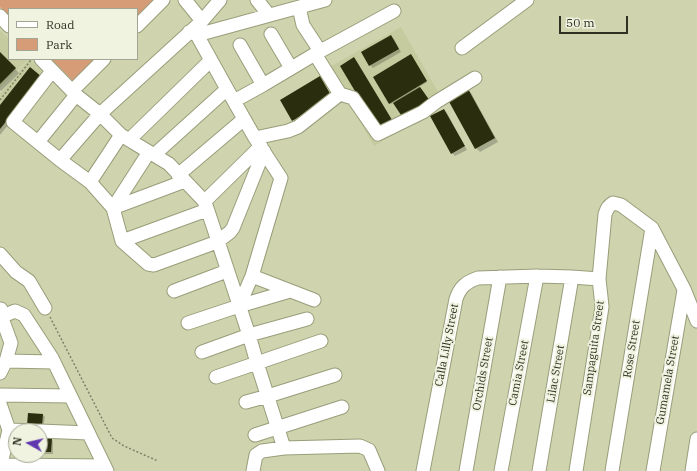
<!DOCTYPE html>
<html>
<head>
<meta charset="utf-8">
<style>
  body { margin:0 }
  #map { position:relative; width:697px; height:471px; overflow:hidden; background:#cfd4af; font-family:"IBM Plex Serif",serif }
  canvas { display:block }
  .legend { position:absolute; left:8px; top:8px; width:130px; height:52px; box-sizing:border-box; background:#f0f3e0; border:1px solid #a3a594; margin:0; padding:5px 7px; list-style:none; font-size:12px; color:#2f3122 }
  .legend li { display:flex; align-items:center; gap:8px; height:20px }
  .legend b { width:20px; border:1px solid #a3a594 }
  .north { position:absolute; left:8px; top:423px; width:40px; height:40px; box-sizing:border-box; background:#f0f3e0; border:1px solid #a3a594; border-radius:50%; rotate:278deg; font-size:11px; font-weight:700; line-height:16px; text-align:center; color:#2f3122 }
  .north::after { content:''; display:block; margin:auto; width:14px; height:18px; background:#6137af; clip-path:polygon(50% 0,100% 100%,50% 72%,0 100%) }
  .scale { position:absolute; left:559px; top:16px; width:69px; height:18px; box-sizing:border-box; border:2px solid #2f3122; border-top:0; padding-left:5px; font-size:12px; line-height:14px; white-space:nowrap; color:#2f3122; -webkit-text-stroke:3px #f0f3e0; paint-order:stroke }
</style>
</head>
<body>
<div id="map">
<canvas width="697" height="471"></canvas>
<ul class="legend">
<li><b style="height:5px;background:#fff"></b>Road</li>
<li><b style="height:11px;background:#d69c77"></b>Park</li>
</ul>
<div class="north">N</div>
<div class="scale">50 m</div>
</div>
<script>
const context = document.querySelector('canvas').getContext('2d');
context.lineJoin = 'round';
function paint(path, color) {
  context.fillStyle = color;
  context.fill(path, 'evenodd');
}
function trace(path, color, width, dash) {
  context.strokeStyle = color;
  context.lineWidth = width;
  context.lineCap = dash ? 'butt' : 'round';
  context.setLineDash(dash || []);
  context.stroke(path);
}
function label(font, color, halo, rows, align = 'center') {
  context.font = font + ' "IBM Plex Serif",serif';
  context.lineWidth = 4;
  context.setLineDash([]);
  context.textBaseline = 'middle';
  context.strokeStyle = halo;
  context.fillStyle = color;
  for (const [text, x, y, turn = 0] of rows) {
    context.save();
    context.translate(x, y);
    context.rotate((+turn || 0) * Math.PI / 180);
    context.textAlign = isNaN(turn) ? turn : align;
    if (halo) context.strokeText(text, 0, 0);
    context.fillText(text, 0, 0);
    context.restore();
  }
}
const built = new Path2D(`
  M401,27L445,104L374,146L328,68Z
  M0,30L9,39V59H28L0,88Z
  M29,59L45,74L0,130V94Z`);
const green = new Path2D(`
  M0,0H159L137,22V9H9V16L0,7Z
  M51,59H100L75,83Z`);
const shadow = new Path2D(`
  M390,36L394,39L401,52L373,68L370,65Z
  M0,53L19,73L1,91L0,90Z
  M412,56L427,82L419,87L423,91L432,105L404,117L394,102L391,104L390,103L374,77Z
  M354,58L357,62L394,123L381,131Z
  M44,81L0,135V106Z
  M466,88L471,93L498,142L480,152L476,148Z
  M332,98L294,121L281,101Z
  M444,110L447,113L467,150L455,156L452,153Z
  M43,415L45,417L43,428L28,425Z
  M51,439L53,441V454H45L43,452Z`);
const building = new Path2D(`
  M391,35L399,49L369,66L361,52Z
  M0,52L16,68L0,84Z
  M411,54L427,81L389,104L373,77Z
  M354,57L392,120L377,128L340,66Z
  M30,67L42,77L0,129V105Z
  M320,76L332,97L292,121L280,100Z
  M420,87L430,101L403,118L393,103Z
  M467,87L495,138L475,149L447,98Z
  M444,109L465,146L451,154L430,116Z
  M28,413L43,414L42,427L27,425Z
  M42,437L52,438L51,452H42Z`);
const path = new Path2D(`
  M0,100L31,60
  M50,317L112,438L124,446L158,461`);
const minor = new Path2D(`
  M185,0L202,21
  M257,0L269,15
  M299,7L303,25L320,51
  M0,16L9,26
  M137,26L163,0
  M189,32L197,35L227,89L255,138L281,178L252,276L239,306
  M271,34L291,68
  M197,35L325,0
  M240,45L263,85
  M462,48L527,0
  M41,59L76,95L100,114L121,135L169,164L205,202L249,335L257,363L284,448
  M52,71L13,122L60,160L90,182L113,208L185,181
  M72,91L104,59
  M340,94L353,98L378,134L423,112L436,102L475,78
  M234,101L263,85L315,54L394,11
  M255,138L288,131L298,127L340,94L315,54
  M129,140L211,60
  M38,142L76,95
  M149,152L113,208L122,241L146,262L148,264L154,265L217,242L230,232L233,228L264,151
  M154,155L227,89
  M60,160L100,114L202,21L220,0
  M178,175L244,119
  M90,182L121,135
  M204,202L261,146
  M122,241L207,210
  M0,254L16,272L29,281L45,308
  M252,276L314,300
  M174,291L227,271
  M3,316L15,311L24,315L52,358L107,471
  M188,323L239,306L290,291
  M202,352L249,335L307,319
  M6,361L54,362
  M0,373L6,361L11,343L3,321V316L1,309
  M216,377L321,341
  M0,395L70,396
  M246,402L268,396L335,375
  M0,404L9,430L0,468
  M9,430L38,431
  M40,431L88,433
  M255,435L342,407
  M1,465L104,466
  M253,471L256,455L262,451L284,448L360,446L369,450L378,471
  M423,471L456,299C460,287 466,282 478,278L537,276L572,277L599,279
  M466,471L500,277
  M501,471L537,276
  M539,471L572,277
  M576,471L602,307L601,297L599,279L605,214C607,209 608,206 613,203L621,205L652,228L684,289L697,321
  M612,471L652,228
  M653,471L684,290
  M692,471L697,439`);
const streetNames = [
  ["Calla Lilly Street",447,345,-79],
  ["Sampaguita Street",594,348,-82],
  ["Rose Street",632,349,-81],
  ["Camia Street",519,373,-79],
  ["Orchids Street",483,374,-80],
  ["Lilac Street",556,374,-80],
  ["Gumamela Street",668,380,-80]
];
paint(built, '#c5cb9e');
paint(green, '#d69c77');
paint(shadow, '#0003');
paint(building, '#2b2e0e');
trace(minor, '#999e7a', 15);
trace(path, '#7e8268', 1.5, [2, 2]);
trace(minor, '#fff', 13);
label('11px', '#2f3122', '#f0f3e0', streetNames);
</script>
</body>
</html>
